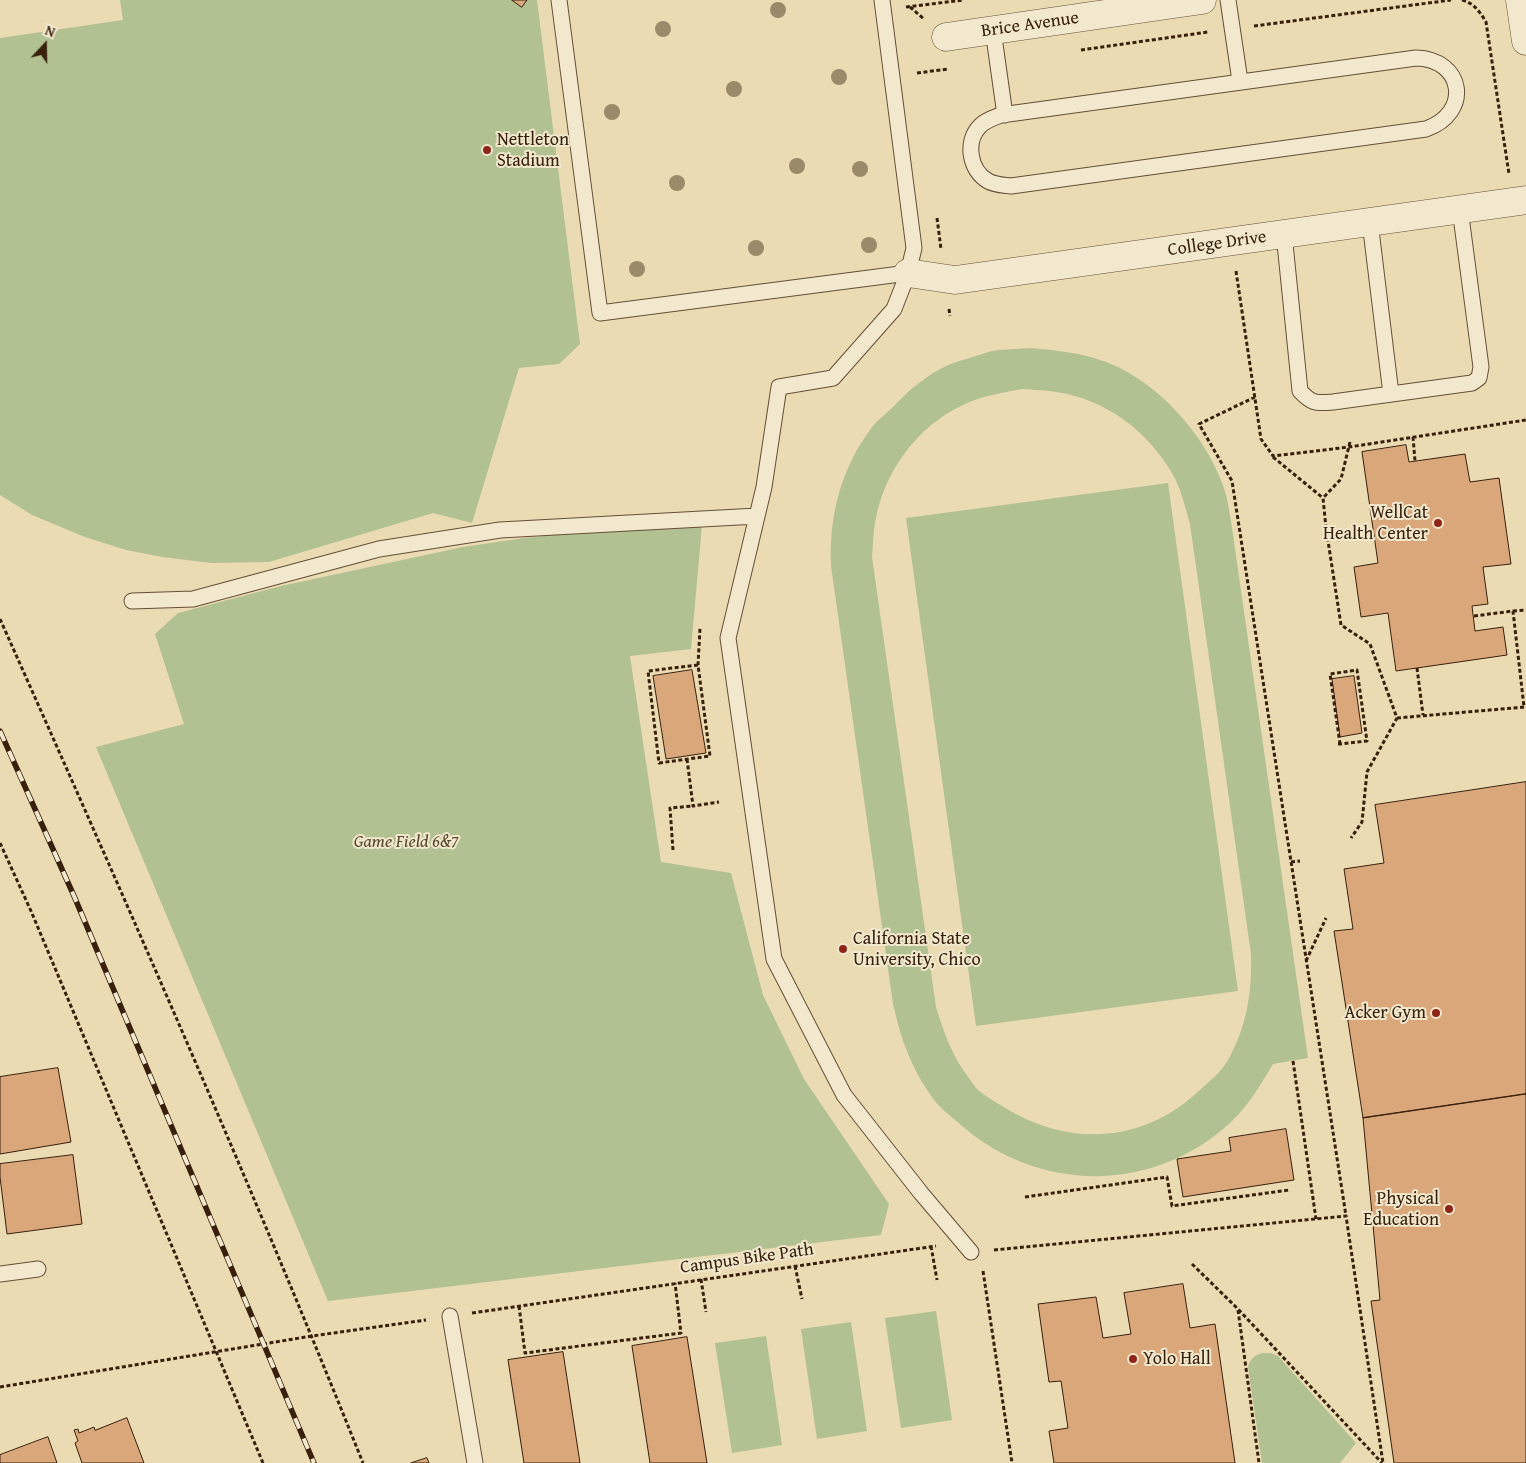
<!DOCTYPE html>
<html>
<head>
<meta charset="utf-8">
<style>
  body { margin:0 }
  #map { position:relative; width:1526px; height:1463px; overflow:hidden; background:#ebdbb3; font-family:"Gentium Book Plus",serif }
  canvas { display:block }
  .north { position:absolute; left:20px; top:20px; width:50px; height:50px; -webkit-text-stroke:4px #f2e8ce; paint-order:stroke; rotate:21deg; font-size:14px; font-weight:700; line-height:20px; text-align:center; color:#38200c }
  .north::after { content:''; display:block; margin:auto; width:18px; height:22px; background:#38200c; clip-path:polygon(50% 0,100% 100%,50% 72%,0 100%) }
</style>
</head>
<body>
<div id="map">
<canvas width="1526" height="1463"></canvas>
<div class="north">N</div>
</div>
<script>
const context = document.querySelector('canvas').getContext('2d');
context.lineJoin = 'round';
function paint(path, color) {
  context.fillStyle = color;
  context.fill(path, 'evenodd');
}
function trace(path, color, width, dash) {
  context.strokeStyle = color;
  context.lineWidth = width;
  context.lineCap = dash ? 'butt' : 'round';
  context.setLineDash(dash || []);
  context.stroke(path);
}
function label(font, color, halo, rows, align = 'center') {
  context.font = font + ' "Gentium Book Plus",serif';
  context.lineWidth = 4;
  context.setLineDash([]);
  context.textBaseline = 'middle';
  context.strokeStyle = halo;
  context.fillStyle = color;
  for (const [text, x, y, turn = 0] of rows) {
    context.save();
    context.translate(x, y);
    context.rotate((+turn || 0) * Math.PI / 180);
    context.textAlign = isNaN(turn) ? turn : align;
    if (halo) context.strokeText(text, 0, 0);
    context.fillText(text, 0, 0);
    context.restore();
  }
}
const green = new Path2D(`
  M120,0H537L580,344L559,364L519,368L472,523L433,513L269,562L211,563L162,557L126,550L85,537L32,515L0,495V38L123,20Z
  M1030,348C1053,350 1075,352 1097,359C1153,375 1208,436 1225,491C1228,501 1229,511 1231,521L1308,1058L1273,1064C1261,1084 1249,1105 1231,1122C1155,1193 1041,1194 962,1126C952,1117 939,1108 932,1097C911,1068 901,1039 893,1004L831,566C829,517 840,471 870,430C876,421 886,414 894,406C909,390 928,374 948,365C962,360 978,355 992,351C1004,349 1018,349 1030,348ZM1022,389C1033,390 1045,390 1056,392C1106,399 1147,431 1172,473C1181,488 1185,507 1190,524L1251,954C1252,993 1247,1026 1228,1060C1222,1071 1211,1080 1202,1088C1149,1140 1078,1148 1014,1113C1002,1106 989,1099 978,1090C975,1087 972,1082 969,1078C952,1056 944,1033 936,1007L872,557C873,546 873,534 875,523C883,473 917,426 963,405C981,396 1001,393 1022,389Z
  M1168,483L1238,991L976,1026L906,518Z
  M702,525L691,649L630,656L661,862L731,873L763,995L804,1079L889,1204L881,1235L328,1301L96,747L184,724L155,634L178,613L281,586L463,547L524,538L627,528Z
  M936,1311L952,1420L901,1428L885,1318Z
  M851,1322L867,1431L817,1439L801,1329Z
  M766,1336L782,1445L732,1453L715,1343Z
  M1263,1353H1271L1278,1356L1356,1443L1340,1463H1262L1248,1367C1250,1358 1255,1355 1263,1353Z`);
const building = new Path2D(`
  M512,0H527L522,7Z
  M1406,445L1409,462L1465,454L1470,482L1499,478L1511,564L1483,567L1488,604L1472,606L1475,631L1503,627L1507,655L1396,671L1388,613L1361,617L1354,567L1378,563L1362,452Z
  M692,670L706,753L666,759L653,676Z
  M1354,676L1362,733L1340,737L1332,679Z
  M1526,782V1094L1363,1118L1334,931L1353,929L1344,869L1384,863L1375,805Z
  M58,1068L71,1142L0,1154V1077Z
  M1526,1094V1463H1394L1371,1301L1380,1300L1363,1118Z
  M1286,1129L1294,1180L1183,1197L1177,1159L1231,1151L1229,1138Z
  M73,1155L82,1224L7,1234L0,1177V1164Z
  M1183,1284L1190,1328L1215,1324L1235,1463H1054L1049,1431L1068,1428L1061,1381L1049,1382L1038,1304L1096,1297L1103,1338L1131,1334L1124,1293Z
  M687,1337L707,1463H650L632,1346Z
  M563,1352L580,1463H524L508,1360Z
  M127,1418L144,1463H82L75,1443L78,1441L74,1430L78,1429L79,1433L94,1427L95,1430Z
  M48,1437L57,1463H0V1455Z
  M427,1458L429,1463H411Z`);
const path = new Path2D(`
  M1462,0C1474,3 1480,12 1486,22L1509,174
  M906,7L964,0
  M910,7L924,19
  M1254,26L1451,0
  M1081,50L1208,32
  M917,73L948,69
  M937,218L941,249
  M1236,271L1261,439L1273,456L1349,447L1526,420
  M949,309L950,316
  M1255,397L1199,424L1232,481L1346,1216
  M1413,437L1415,461
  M1350,442L1341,479L1323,498L1326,528L1341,625L1370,644L1397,718L1367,772L1362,822L1351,838
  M1273,457L1323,498
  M1513,611L1526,610
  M1474,616L1513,611L1524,707
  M0,619C125,899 249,1179 363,1463
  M698,665L648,671L659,763L710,756L698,665L700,628
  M1417,668L1423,715
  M1397,718L1525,707
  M1338,744H1340L1367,741L1357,670L1330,674L1340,744
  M687,759L693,806L719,802
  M0,843L31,911L263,1463
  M673,850L670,808L693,806
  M1291,862L1300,861
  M1306,961L1326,918
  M1293,1061L1316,1219
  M1025,1197L1167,1177L1172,1206L1289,1190
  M931,1246L937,1280
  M994,1250L1346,1216L1383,1463
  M1192,1264L1238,1309L1382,1463
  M795,1266L802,1299
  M983,1271L1012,1463
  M701,1279L706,1312
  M519,1306L525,1353L681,1333L675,1283
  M1238,1310L1259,1463
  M472,1313L936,1246
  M0,1387L312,1336L426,1320`);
const service = new Path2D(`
  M559,0L600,313L908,273
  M882,0L914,248L908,273L894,309L833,378L779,387L764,487L728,638L774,959L844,1095L921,1193L971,1252
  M1228,0L1240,81
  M993,30L1005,115
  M1416,58C1464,59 1472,113 1426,129L1011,186C1003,185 995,185 988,181C969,170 965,141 980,126C986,120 993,118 1001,115Z
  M1370,222L1391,394
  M1284,234L1300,391C1312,404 1316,403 1333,402L1472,383L1479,378L1481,367L1460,209
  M132,601L193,599L379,549L500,530L757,516
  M0,1274L38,1269
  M450,1316L475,1463`);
const minor = new Path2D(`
  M1520,0L1526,41
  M946,37L1202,0
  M908,273L955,280L1526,200`);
const rail = new Path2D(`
  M0,731L74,896L314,1463`);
const trees = [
  [778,10],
  [663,29],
  [839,77],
  [734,89],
  [612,112],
  [797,166],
  [860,169],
  [677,183],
  [869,245],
  [756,248],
  [637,269]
];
const markers = [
  [487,150,5,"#8f2418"],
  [1438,523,5,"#8f2418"],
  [843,949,5,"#8f2418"],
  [1436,1013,5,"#8f2418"],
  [1449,1209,5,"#8f2418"],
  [1133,1359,5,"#8f2418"]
];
const streetNames = [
  ["Brice Avenue",1030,25,-8],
  ["College Drive",1217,244,-8],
  ["Campus Bike Path",747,1259,-8]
];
const poiNames = [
  ["Nettleton",497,140],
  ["Stadium",497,161],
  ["WellCat",1428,513,"right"],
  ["Health Center",1428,534,"right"],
  ["California State",853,939],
  ["University, Chico",853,960],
  ["Acker Gym",1426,1013,"right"],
  ["Physical",1439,1199,"right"],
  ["Education",1439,1220,"right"],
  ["Yolo Hall",1143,1359]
];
const parkNames = [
  ["Game Field 6&7",406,842]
];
paint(green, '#b1c191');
paint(building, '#daa77b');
trace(building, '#38200c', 1);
trace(service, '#654f36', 17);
trace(minor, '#654f36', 29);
trace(path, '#38200c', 3, [4, 2.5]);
trace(service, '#f2e8ce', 15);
trace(minor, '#f2e8ce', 28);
trace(rail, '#38200c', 5.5);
trace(rail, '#f2e8ce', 4, [11]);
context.fillStyle = '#998a69';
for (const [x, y] of trees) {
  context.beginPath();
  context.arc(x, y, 8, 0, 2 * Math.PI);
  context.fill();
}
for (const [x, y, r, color] of markers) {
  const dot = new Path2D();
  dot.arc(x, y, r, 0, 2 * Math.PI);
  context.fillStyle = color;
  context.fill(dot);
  trace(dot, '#f2e8ce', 2);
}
label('18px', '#38200c', '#f2e8ce', streetNames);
label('18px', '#38200c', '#f2e8ce', poiNames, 'left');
label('italic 18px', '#56482d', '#f2e8ce', parkNames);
</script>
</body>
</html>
